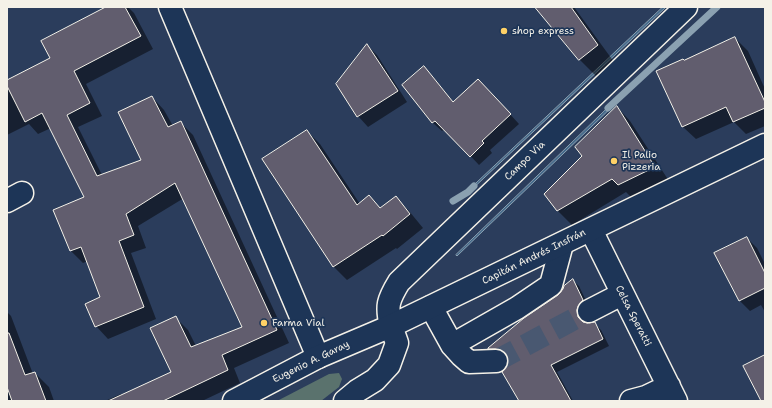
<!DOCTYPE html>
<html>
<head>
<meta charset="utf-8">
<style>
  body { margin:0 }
  #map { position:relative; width:772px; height:408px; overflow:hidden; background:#2b3d5c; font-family:"Shantell Sans",sans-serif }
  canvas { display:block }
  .frame { position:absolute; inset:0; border:8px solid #f4f1e8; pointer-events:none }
</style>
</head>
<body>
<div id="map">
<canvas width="772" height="408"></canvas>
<div class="frame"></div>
</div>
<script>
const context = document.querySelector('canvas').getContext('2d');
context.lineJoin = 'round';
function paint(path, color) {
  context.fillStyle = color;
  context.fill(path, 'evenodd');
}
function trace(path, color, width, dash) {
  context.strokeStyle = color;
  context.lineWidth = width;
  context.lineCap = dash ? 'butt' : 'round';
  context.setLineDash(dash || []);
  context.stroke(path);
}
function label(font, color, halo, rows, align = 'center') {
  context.font = font + ' "Shantell Sans",sans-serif';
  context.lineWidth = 3.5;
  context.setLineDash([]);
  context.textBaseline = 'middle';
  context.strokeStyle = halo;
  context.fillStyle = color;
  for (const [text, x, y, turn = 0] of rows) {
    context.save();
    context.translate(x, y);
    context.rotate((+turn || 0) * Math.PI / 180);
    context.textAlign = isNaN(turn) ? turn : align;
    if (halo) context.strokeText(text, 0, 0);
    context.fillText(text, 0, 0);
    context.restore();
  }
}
const green = new Path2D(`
  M339,373L342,379L339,387L321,401H277L329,374Z`);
const water = new Path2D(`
  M663,7H666L468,193L467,192Z
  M615,101L616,103L457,256L456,255Z`);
const shadow = new Path2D(`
  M108,7H128L134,13L153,49L86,84L102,116L78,127L102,175L142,161L152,97L164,110L173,126L180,122L193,135L289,343L234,368L240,383L202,401H105L121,394L122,396L172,373L176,318L188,330L196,346L243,328L184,198L138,226L146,248L131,253L156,319L108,339L96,326L102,298L88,261L83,263L71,251L86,197L51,128L38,134L29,124L7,135V81L51,59Z
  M536,7H574L614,62L596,76L579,59Z
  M735,38L748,51L765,89V126L746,134L734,122L696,139L683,127L658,72Z
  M367,45L377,55L407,102L368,127L358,116Z
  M424,68L432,76L454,103L487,89L519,124L490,150L492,153L479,165L445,129L442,131L433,123L403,85Z
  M617,107L630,121L669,181L633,199L626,192L572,225L558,211L545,194L583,156Z
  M307,131L320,144L360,204L369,197L381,209L396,198L409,211L423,228L397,249L396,248L347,280L334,267L263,160Z
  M747,238L757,248L765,264V312L761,305L750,311L740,301Z
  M572,280L579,286L589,307L583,317L584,323H594L601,330L609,346L557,372L573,401H527L508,367V356L503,354L496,355L489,348L559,296Z
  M7,312L11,316L33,374L35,373L49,387L54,401H7Z`);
const stream = new Path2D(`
  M608,108L717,7
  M453,201L468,192L474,186`);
const building = new Path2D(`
  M106,7H125L141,36L74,71L90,103L67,115L97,176L141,160L118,112L152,96L168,127L181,121L277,330L222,355L228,370L163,401H108L171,372L150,328L176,316L191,347L242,327L175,183L126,214L134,235L119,241L144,307L95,327L85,304L100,297L81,247L70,251L53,210L84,197L42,113L25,122L7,86V80L50,58L41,41Z
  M535,7H571L598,45L579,60Z
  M735,37L765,102V108L733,122L726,107L682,127L656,71L683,59L684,60Z
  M367,44L398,91L357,117L336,84Z
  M424,66L453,102L478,79L511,114L482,141L484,143L470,157L435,121L432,123L402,85Z
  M617,106L655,167L618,185L612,179L557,211L544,194L582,156L575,147Z
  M307,130L357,205L369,195L380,208L396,196L410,214L383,236L382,235L333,267L262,159Z
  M747,237L765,273V288L739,301L714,253Z
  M573,279L583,300L579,304L577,310L578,317L583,322L588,323L595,322L603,339L551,365L571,401H519L502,372L507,366L508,360L507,355L501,350L496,349H488V348L524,318L558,295L563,289L564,286Z
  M7,333H9L25,375L35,372L46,401H12L7,387Z
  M765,355V401H761L743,366Z`);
const minorTunnel = new Path2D(`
  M496,361L589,311`);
const minor = new Path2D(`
  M170,7L318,357
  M7,201L22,193
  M591,230L676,401
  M431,307L452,345L461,355L469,362L496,361
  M589,311L622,294
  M391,326C386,306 388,300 399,282L686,7
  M452,345L517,308L551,285L562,244
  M631,401L646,397L669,386`);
const major = new Path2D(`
  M234,401L318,357L391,326L765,145
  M345,401L357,391L375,380L389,365L397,343L391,326`);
const markers = [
  [504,31,4,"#ffd166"],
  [614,161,4,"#ffd166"],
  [264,323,4,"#ffd166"]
];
const poiNames = [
  ["shop express",512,31],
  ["Il Palio",622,155],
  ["Pizzeria",622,167],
  ["Farma Vial",272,323]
];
const streetNames = [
  ["Campo Via",525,161,-44],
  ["Capitán Andrés Insfrán",534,257,-26],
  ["Celsa Speratti",633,316,63],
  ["Eugenio A. Garay",311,362,-26]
];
paint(green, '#5a726d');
paint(water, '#456b8d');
trace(water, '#8ba1b1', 1);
paint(shadow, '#0007');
trace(stream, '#8ba1b1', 7);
paint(building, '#615d6e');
trace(building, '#f4f1e8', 1);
trace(minorTunnel, '#495871', 22, [22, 11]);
trace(minor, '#f4f1e8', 25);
trace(major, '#f4f1e8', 25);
trace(minor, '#1d3557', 22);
trace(major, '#1d3557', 22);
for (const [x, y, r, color] of markers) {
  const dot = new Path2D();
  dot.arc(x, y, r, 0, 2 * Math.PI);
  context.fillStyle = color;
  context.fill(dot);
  trace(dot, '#1d3557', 1.5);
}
label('10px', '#f4f1e8', '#1d3557', poiNames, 'left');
label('10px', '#f4f1e8', '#1d3557', streetNames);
</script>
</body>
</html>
